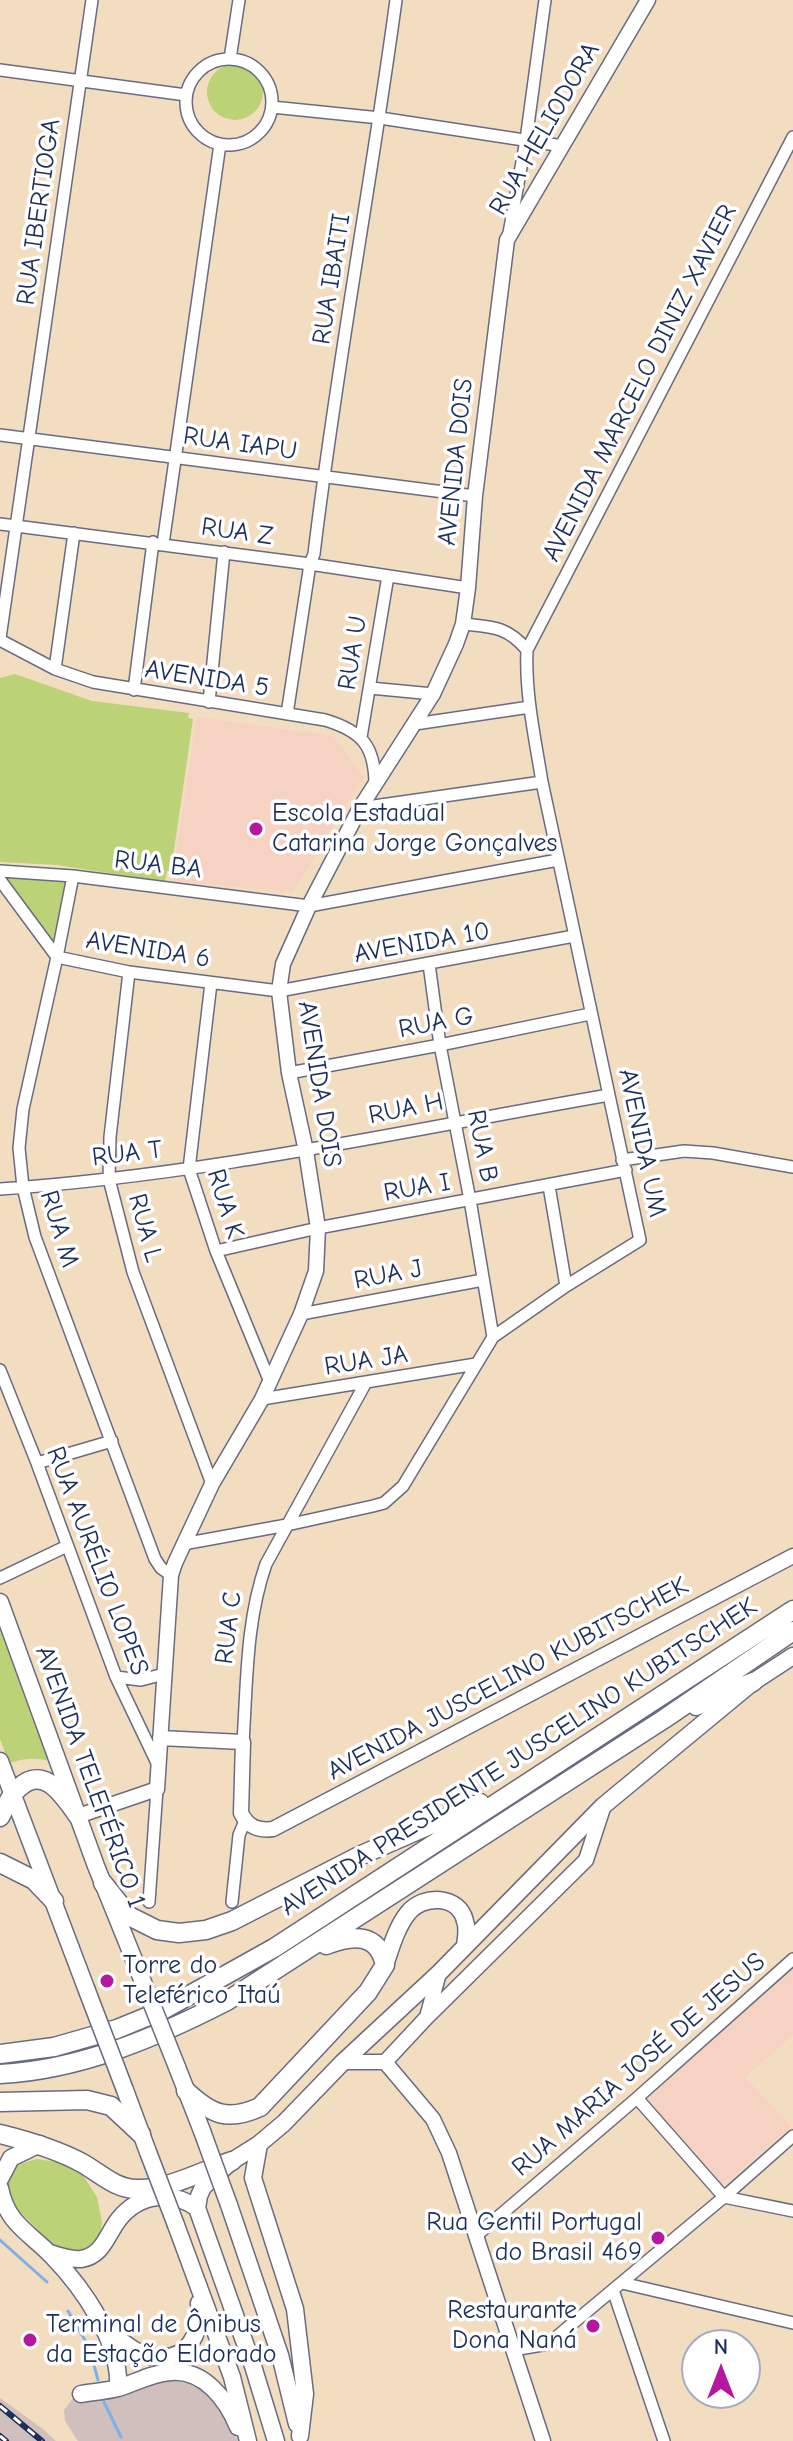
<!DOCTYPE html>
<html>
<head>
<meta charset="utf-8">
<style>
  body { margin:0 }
  #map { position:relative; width:793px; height:2441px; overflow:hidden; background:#f3ddc0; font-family:"Comic Neue",sans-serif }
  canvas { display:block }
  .north { position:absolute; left:681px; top:2329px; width:80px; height:80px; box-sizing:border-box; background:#fff; border:2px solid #a4acbf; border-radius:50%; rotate:0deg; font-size:22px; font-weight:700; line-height:32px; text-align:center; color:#1b2f5e }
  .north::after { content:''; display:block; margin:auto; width:28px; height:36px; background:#b5179e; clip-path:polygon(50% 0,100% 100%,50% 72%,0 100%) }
</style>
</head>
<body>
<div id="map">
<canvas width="793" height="2441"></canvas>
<div class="north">N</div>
</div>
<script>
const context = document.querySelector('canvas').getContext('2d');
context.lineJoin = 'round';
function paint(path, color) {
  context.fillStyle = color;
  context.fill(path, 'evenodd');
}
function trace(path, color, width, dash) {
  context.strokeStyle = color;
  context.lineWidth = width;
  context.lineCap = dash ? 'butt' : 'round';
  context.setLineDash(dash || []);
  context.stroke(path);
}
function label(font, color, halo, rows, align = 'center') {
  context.font = font + ' "Comic Neue",sans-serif';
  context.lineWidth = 7;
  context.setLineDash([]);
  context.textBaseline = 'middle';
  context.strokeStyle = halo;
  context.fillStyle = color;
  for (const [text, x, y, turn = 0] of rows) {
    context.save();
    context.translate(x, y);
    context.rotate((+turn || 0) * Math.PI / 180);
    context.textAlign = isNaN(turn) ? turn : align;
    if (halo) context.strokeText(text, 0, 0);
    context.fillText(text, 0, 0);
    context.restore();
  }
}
const built = new Path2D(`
  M197,717L333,736L364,777L293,892L172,881Z
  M793,1966V2035L745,2077L791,2127L722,2186L642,2098Z`);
const industrial = new Path2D(`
  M164,2380L196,2384L219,2405L238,2441H78L65,2421L64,2410L74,2397Z
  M0,2398L43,2429L56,2441H0Z`);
const green = new Path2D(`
  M207 92a28 28 0 1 1 56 0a28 28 0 1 1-56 0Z
  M15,674L92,701L189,713L188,718L193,719L171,871H167L165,882L57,865L0,862V678Z
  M0,871L73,876L57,957Z
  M0,1617L55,1763C38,1757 27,1758 9,1763L0,1739Z
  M37,2159L64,2163L79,2169L97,2197L102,2222L100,2238L91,2248L79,2253L55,2247L16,2208L4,2184C9,2167 21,2163 37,2159Z`);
const stream = new Path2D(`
  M0,2240L47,2282
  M68,2311L89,2347L98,2380
  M104,2402L121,2437`);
const minor = new Path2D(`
  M230,59L239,0
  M186 102a43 43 0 1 1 86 0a43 43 0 1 1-86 0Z
  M0,70L186,95
  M272,107L380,118L563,146
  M509,233L526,140L545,0
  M0,435L475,496
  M0,524L310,564L468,588
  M163,544L220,144
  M0,638L92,0
  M0,640L55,669L93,682L325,720C362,731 375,746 375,785
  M527,650L793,137
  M55,669L74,533
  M370,688L433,694
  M134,690L153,542
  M209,702L224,552
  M287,714L310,564L314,554C336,369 371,185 396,0
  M415,724L530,707
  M361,737L388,576
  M360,808L542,782
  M0,871L73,876L309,906L558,860
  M73,876L57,957L23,1109L19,1148L23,1187L35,1237L155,1559L161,1568L171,1575
  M0,880L57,957L129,972L279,991L574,936
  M429,964L440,1045L470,1200L493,1337
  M129,972L110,1137L109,1179L133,1272L212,1484
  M211,983L189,1169L216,1251L270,1382
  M289,1073L440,1045L590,1014
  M622,1160L684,1151L713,1153L793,1167
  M549,1186L566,1286
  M0,1189C206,1175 407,1130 609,1095
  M216,1251L318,1228L626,1170
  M301,1314L483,1280
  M0,1370L37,1463L116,1677L158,1765
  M262,1399L476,1364
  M37,1463L112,1441
  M183,1544L287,1525L373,1506L384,1503L403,1486L493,1337L566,1286L640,1240L542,782C535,738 525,694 527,650C507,626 492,627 463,624
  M0,1578L67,1546
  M116,1677L141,1680L164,1674
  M243,1742C247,1682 246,1621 266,1564L365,1384
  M149,1902L157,1789
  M232,1902L239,1835L245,1821
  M637,2098L724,2197
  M724,2197L793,2211
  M477,2235L637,2098L793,1959
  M622,2283L793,2323
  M613,2290L664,2441
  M513,2350L548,2344L724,2197L793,2136`);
const tertiary = new Path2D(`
  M160,1738L243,1742L241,1813C248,1827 258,1831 273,1829L793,1556
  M78,1816L157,1789L171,1575L175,1563L212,1484L262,1399L301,1314L316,1271L318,1228L306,1151L289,1073L279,991L283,964L309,906L360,808L433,694L456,644L463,624L468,588L475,496L507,240L648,0
  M427,2017L439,1973
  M343,2062H385
  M385,2062L433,2119L449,2153L543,2441
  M385,2062L427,2017L586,1860L603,1808`);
const secondary = new Path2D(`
  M0,1602L96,1866L137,1967
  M0,1761L86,1988
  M385,1965C391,1948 396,1928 408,1913C423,1894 459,1895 465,1921C468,1929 466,1938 465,1946
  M177,2067L202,2131
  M125,2090L148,2152
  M259,2144L253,2178L295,2309L305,2394L300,2436
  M0,2179L11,2158L40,2144
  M0,2188C7,2224 29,2232 52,2256C83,2288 121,2342 118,2388
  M229,2205L280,2355L297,2424
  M176,2225L232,2377L248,2441
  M50,2253C59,2256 71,2260 81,2259C103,2256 107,2234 119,2219C139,2194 171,2190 197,2208
  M104,2328C119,2339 136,2355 155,2357C189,2362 202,2331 199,2303
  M81,2394C93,2392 106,2391 118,2388C135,2383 152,2373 171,2372C204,2369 227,2400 238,2427
  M276,2441L253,2366L197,2208L199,2196L203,2187L209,2181L232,2161L259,2144L284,2123L343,2062L439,1973L603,1806L753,1682L793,1656`);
const trunk = new Path2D(`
  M696,1706L753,1682
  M0,1817C4,1810 8,1801 13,1794C41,1760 62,1793 78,1816
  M0,1863L34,1880L54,1901
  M103,1883L129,1916L157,1930L179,1933L206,1930L232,1921L359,1856L480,1803
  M0,2054L54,2047L117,2029L161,2011L274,1948L793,1610
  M0,2074C80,2070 157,2037 227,2001L664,1719L793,1631
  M186,2091C211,2114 227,2122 260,2107L368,1992L385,1965C378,1932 352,1935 326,1945
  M0,2102L87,2100L111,2106L141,2134
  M0,2134C28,2141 56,2149 82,2163C100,2173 115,2189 137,2189C168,2190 202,2171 232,2161`);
const rail = new Path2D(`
  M0,2406L42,2441
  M0,2436L6,2441`);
const secondaryBridge = new Path2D(`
  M137,1967L177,2067
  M86,1988L125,2090
  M202,2131L229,2205
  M148,2152L176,2225`);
const markers = [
  [256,829,8,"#b5179e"],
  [107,1981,8,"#b5179e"],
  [658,2238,8,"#b5179e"],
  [593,2326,8,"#b5179e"],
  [30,2340,8,"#b5179e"]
];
const streetNames = [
  ["RUA HELIODORA",545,129,-60],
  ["RUA IBERTIOGA",39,212,-82],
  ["RUA IBAITI",332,279,-81],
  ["AVENIDA MARCELO DINIZ XAVIER",640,383,-63],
  ["RUA IAPU",240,444,8],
  ["AVENIDA DOIS",456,462,-84],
  ["RUA Z",237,532,8],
  ["RUA U",353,653,-81],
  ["AVENIDA 5",207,679,9],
  ["RUA BA",158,865,7],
  ["AVENIDA 10",422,943,-10],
  ["AVENIDA 6",148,950,9],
  ["RUA G",436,1023,-11],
  ["AVENIDA DOIS",319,1084,81],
  ["RUA H",406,1109,-11],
  ["AVENIDA UM",642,1143,78],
  ["RUA B",482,1146,79],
  ["RUA T",127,1154,-7],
  ["RUA I",417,1188,-10],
  ["RUA K",225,1204,73],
  ["RUA L",145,1228,75],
  ["RUA M",59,1229,73],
  ["RUA J",388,1275,-11],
  ["RUA JA",366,1361,-9],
  ["RUA AURÉLIO LOPES",97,1561,69],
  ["RUA C",229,1628,-83],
  ["AVENIDA JUSCELINO KUBITSCHEK",508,1679,-28],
  ["AVENIDA PRESIDENTE JUSCELINO KUBITSCHEK",519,1757,-33],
  ["AVENIDA TELEFÉRICO 1",90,1777,70],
  ["RUA MARIA JOSÉ DE JESUS",639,2065,-41]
];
const poiNames = [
  ["Escola Estadual",272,814],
  ["Catarina Jorge Gonçalves",272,844],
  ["Torre do",123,1966],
  ["Teleférico Itaú",123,1996],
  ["Rua Gentil Portugal",642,2223,"right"],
  ["do Brasil 469",642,2253,"right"],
  ["Restaurante",577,2311,"right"],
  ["Dona Naná",577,2341,"right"],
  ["Terminal de Ônibus",46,2325],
  ["da Estação Eldorado",46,2355]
];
paint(built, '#f6d2c3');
paint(industrial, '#d1bfbd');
paint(green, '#bcd276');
trace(stream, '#7db1ea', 3);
trace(minor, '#676c80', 14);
trace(tertiary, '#676c80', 17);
trace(secondary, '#676c80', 19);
trace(trunk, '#676c80', 21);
trace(minor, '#fff', 11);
trace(tertiary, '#fff', 14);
trace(secondary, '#fff', 16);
trace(trunk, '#fff', 18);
trace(rail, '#1b2f5e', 6);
trace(rail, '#fff', 3, [9]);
trace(secondaryBridge, '#676c80', 19, []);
trace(secondaryBridge, '#fff', 16);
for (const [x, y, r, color] of markers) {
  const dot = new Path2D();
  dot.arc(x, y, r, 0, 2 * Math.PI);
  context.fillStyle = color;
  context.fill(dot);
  trace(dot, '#fff', 3);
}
label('26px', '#1b2f5e', '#fff', streetNames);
label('26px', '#1b2f5e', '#fff', poiNames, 'left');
</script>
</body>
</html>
